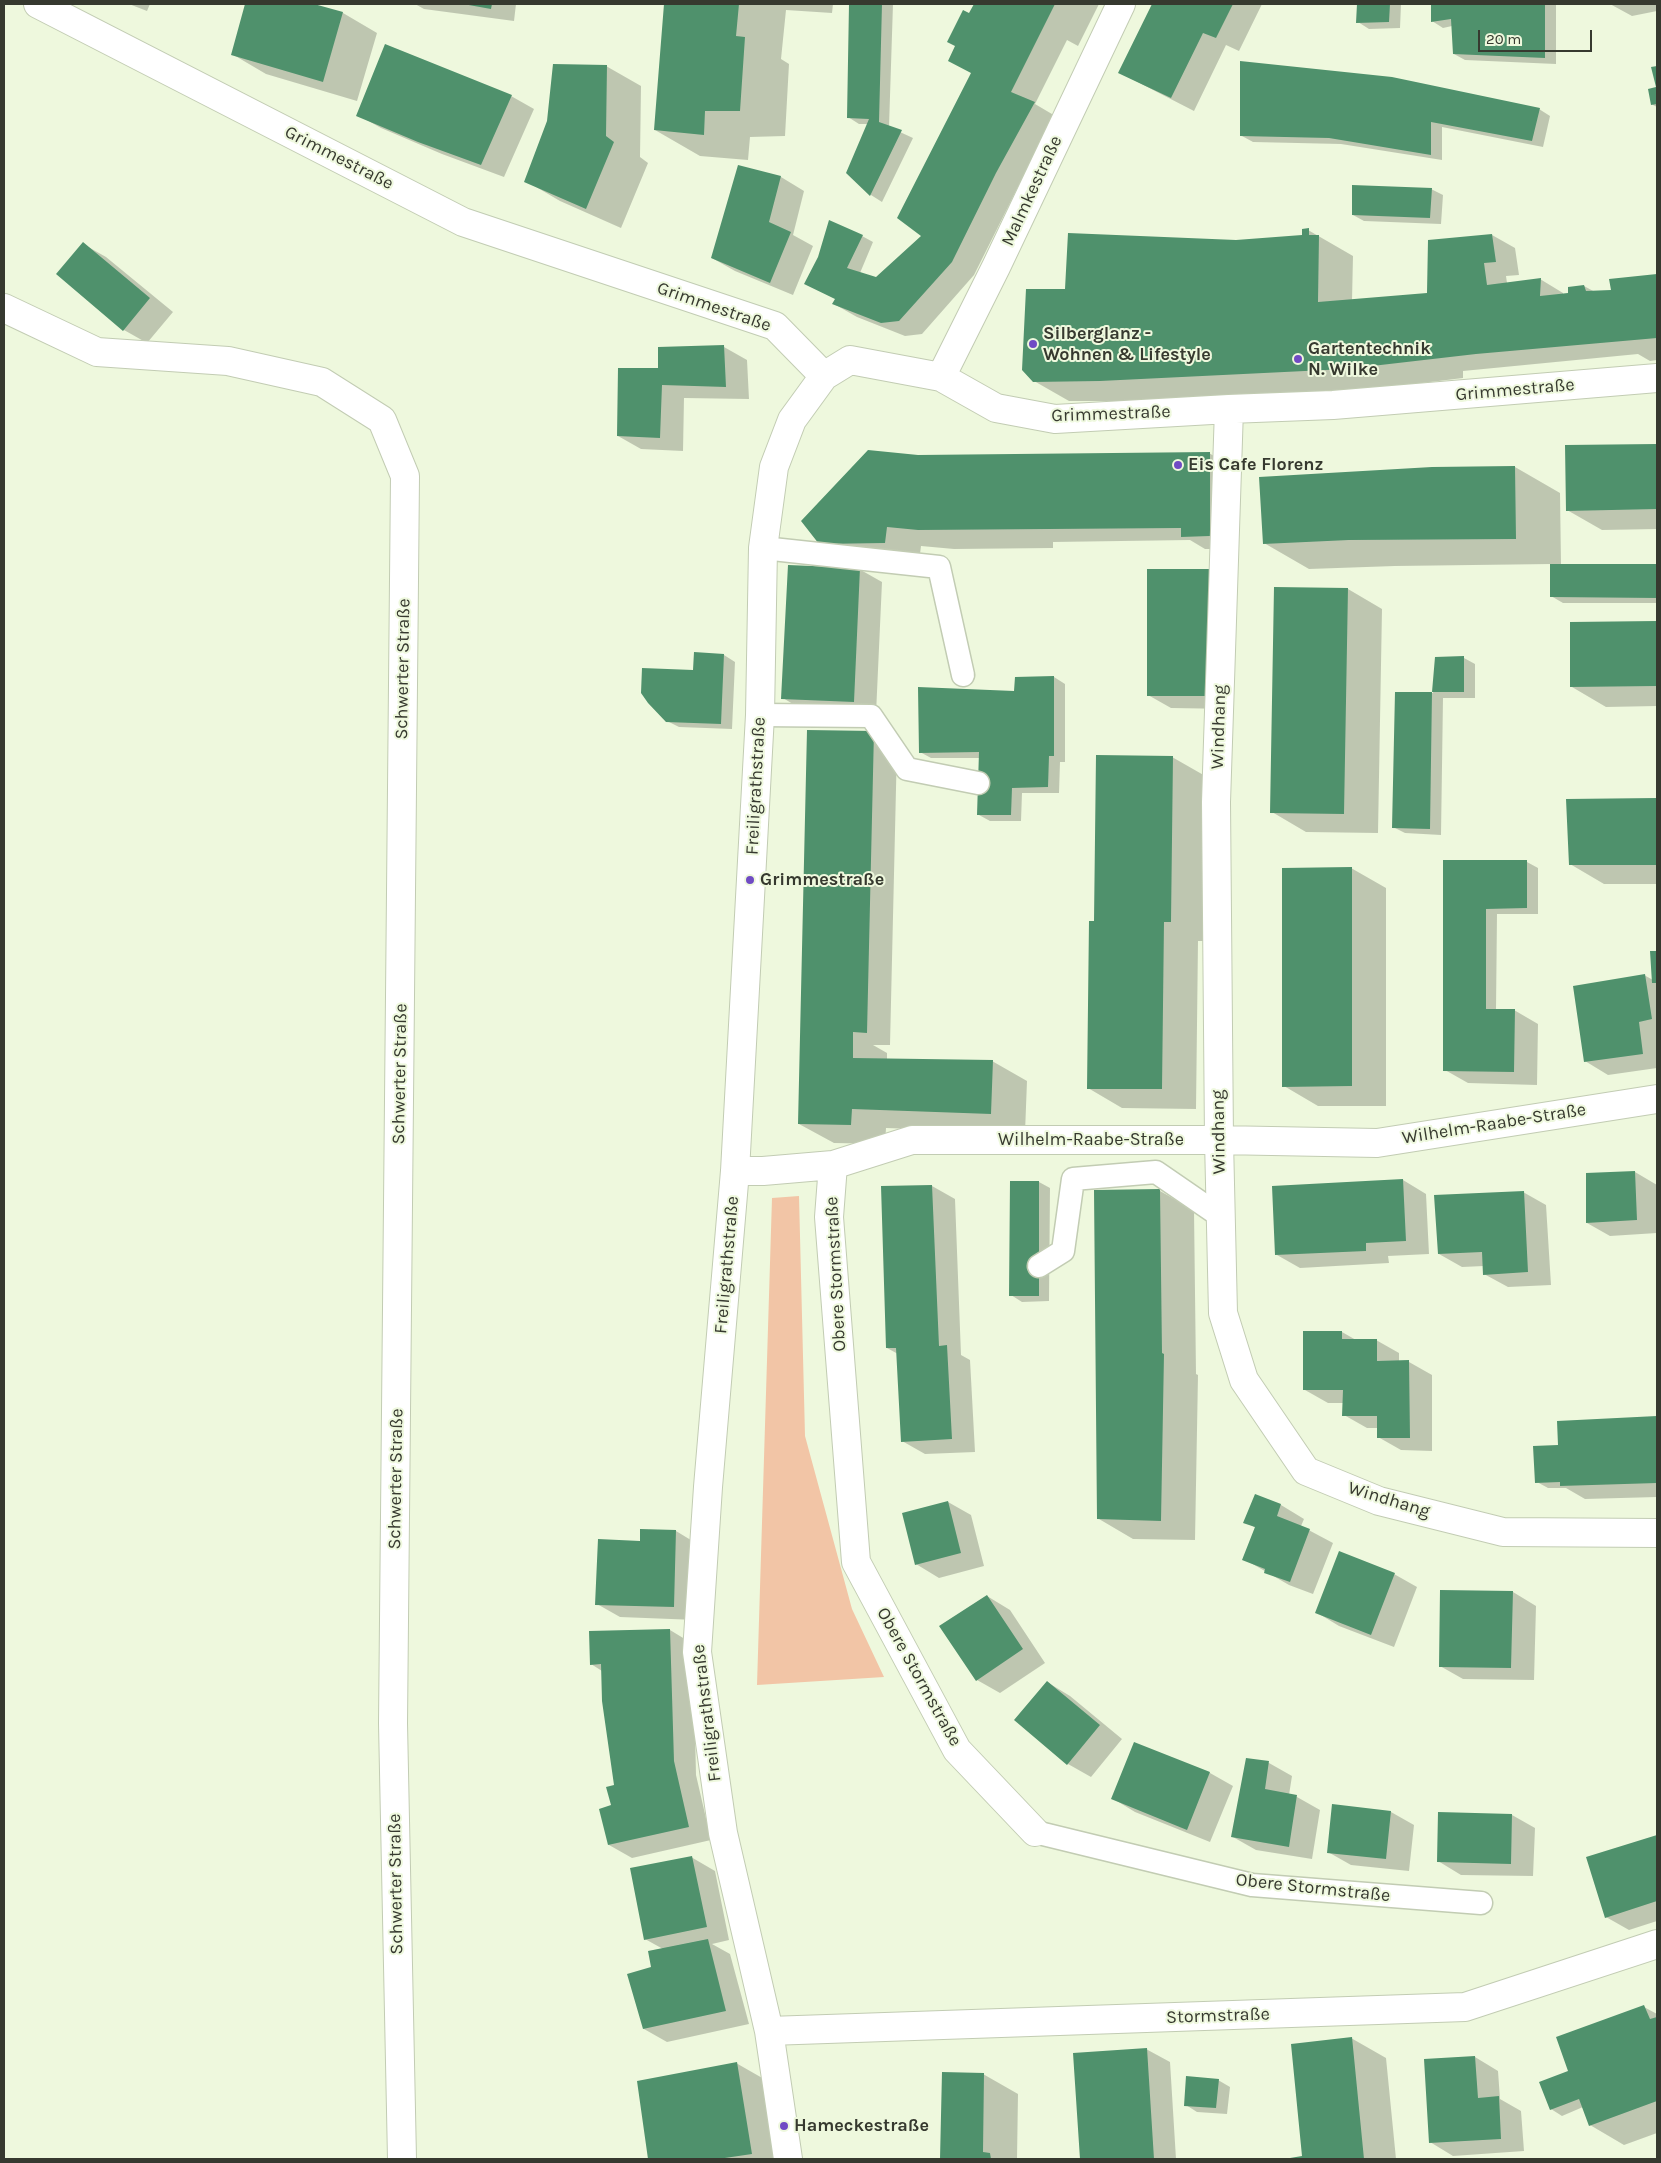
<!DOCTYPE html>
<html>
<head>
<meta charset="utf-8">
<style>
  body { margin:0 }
  #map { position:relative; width:1661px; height:2163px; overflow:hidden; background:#eef8dd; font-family:Karla,sans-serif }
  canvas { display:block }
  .frame { position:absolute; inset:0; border:5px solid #36392f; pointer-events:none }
  .scale { position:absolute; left:1478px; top:30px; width:114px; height:22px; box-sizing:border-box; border:2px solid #36392f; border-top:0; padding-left:6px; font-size:15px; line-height:18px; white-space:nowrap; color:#36392f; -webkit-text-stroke:4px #eef8dd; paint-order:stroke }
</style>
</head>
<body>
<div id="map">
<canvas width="1661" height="2163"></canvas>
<div class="frame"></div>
<div class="scale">20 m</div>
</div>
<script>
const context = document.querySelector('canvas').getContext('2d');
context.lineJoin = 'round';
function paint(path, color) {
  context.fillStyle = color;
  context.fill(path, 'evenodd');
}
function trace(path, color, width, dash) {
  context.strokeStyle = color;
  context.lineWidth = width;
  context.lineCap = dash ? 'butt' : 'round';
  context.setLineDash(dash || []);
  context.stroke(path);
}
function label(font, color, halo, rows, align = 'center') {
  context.font = font + ' Karla,sans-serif';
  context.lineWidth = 4;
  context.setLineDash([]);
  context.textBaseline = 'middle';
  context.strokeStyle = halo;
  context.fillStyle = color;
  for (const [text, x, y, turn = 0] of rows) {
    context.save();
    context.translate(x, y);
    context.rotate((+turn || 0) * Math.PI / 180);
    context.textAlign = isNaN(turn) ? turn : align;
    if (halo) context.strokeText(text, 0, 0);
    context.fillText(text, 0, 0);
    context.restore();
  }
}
const green = new Path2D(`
  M799,1196L805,1436L852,1609L884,1677L757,1685L772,1198Z`);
const shadow = new Path2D(`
  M129,4H150L147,11Z
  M247,4H310L343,13L377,33L357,101L266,74L232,54Z
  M415,4H516L514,21L424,9Z
  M665,4H833L832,13L786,10L781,59L789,64L785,136L750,137L748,160L700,156L655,130Z
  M850,4H893L889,127L913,138L882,202L871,195L848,173L868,124H859L848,117Z
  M976,4H1099L1078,46L1067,40L1035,104L1057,117L1018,187L974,275L922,334L905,336L857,317L834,304L836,299L806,284L862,236L873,242L860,273L876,278L923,236L972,73L970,15Z
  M1154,4H1262L1239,51L1226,45L1194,111L1120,73Z
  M1359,4H1401L1400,28L1369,29L1358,22Z
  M1432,4H1556V64L1465,60L1454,54L1452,26L1443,28L1432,21Z
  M1610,4H1657V11L1632,16Z
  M606,66L641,86L640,157L648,163L621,228L560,201L526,181Z
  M1653,68H1657V107L1653,105L1649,90L1657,88Z
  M511,96L534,109L504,177L442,154L381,128L358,115Z
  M1539,109L1550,116L1543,147L1442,127V160L1341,144L1253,142L1242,136Z
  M739,167L781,177L804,191L793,235L813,246L793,295L735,271L712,258Z
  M1431,189L1443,195L1441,224L1364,221L1353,215Z
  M1308,230L1353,256L1352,301L1427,294L1492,235L1515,248L1519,275L1506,276L1507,283L1540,279L1563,293V295L1569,294L1584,286L1595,292L1612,291L1611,280L1657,276V360L1650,361L1638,354L1463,371V378L1381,388L1136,401H1069L1034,381L1066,290L1236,242L1304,236Z
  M83,244L106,257L173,312L147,343L124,330Z
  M724,347L747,360L749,399L684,398L683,451L641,449L618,436L659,369V348Z
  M1657,445V529L1602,530L1567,510L1566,446Z
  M1209,453L1232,467L1233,549H1205L1190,540L1053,542V548L954,549L921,546L919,562L820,543L918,456Z
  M1515,467L1560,493L1561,565H1657V603H1563L1551,596L1552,564L1395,566L1309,569L1264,543Z
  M859,569L882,582L876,714L806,712L783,698Z
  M1232,584V709L1171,708L1148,695Z
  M1348,589L1382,609L1378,833L1306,832L1272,812Z
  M1657,622V706L1606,707L1572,687L1571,624Z
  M724,655L735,662L732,729L679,727L667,721L694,672Z
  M1436,658H1464L1475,664V698H1443L1441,835L1405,833L1393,827L1396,693H1433Z
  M1054,677L1065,684V762H1060L1059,793H1022L1021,821H990L979,815L980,758H931L920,752L1015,692Z
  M874,733L897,746L890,1045H873L887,1053V1060L992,1061L1027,1081L1025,1133L886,1128L885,1144L834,1143L799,1124Z
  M1172,757L1207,777L1205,941H1198L1196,1109L1122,1108L1088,1088L1096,922Z
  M1657,799V884H1604L1570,864L1568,800Z
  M1444,862H1527L1538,868V914H1497L1496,1010H1514L1538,1024L1537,1085L1468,1083L1445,1070Z
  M1351,868L1386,888V1106H1318L1284,1086Z
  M1652,952H1657V1068L1608,1075L1585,1061L1644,975L1653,980Z
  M1635,1172L1657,1185V1233L1610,1236L1587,1223Z
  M1403,1180L1426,1194L1429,1254L1388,1256L1389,1263L1300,1268L1277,1255L1273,1187Z
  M1039,1182L1050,1188L1049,1301L1022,1302L1011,1295Z
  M932,1186L955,1199L961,1355L970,1360L975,1452L925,1454L902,1441L898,1354L887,1348Z
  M1160,1191L1194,1210L1196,1374L1198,1375L1195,1540L1133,1539L1099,1519Z
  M1523,1192L1546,1205L1551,1285L1508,1287L1484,1274V1266L1462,1267L1439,1254Z
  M1342,1332L1356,1340H1376L1399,1353V1362H1409L1432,1375V1451L1401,1450L1378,1437V1428H1367L1344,1415V1403H1328L1305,1390Z
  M1657,1417V1497L1585,1499L1566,1488H1548L1537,1482L1560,1447L1558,1423Z
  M1255,1496L1281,1505L1304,1519L1301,1526L1333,1543L1313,1594L1289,1585L1244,1559L1256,1528L1245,1522Z
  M948,1502L971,1515L984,1566L939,1578L916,1564Z
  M676,1531L699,1545L696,1620L620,1617L597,1604L641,1542Z
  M1394,1574L1417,1587L1394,1647L1339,1626L1316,1612Z
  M1513,1592L1536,1606L1534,1680L1463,1679L1440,1666Z
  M987,1596L1010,1610L1045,1663L1000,1693L977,1680Z
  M670,1630L693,1644L696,1775L711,1840L632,1858L609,1845L616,1786L602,1671L591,1664Z
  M1047,1682L1070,1696L1122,1739L1091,1777L1068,1764L1015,1720Z
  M1135,1744L1210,1773L1233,1786L1210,1842L1135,1812L1112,1798Z
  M1247,1759L1269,1763L1292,1776L1289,1795L1297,1797L1320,1810L1312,1859L1256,1850L1233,1837Z
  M1333,1806L1391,1812L1414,1825L1409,1871L1351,1865L1328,1852Z
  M1512,1815L1535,1828L1533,1876L1461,1875L1438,1861Z
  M1657,1837V1921L1629,1930L1606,1917L1588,1858Z
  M691,1857L715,1871L729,1940L712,1944L730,1954L749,2024L667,2042L644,2029L653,1968L663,1949L645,1939Z
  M1644,2007L1657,2014V2133L1624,2145L1590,2125L1583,2107L1562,2116L1551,2109L1568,2072Z
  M1351,2038L1386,2058L1396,2159H1284L1304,2157Z
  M1146,2049L1170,2062L1176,2159H1081L1074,2054Z
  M1475,2057L1498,2071L1500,2099L1521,2111L1524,2151L1453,2156L1430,2142Z
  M736,2063L771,2083L784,2159H650L638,2082Z
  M943,2073L983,2074L1018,2094L1017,2159H942Z
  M1218,2080L1230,2087L1227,2114L1197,2112L1186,2105Z`);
const building = new Path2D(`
  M245,4H314L343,12L323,82L231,55Z
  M463,4H492L491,9Z
  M664,4H739L736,36L745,37L740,111H705L704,135L654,130Z
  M849,4H882L879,122L902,130L870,196L846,173L869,119L847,118Z
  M974,4H1055L1011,92L1035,102L996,173L952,262L899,321L881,323L832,304L835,299L804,284L818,257L829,220L863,235L847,268L876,277L921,236L897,218L971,73L948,61L955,46L947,42L963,10L969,13Z
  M1152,4H1233L1216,38L1203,33L1171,98L1118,73Z
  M1357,4H1390L1389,22L1356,23Z
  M1431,4H1545V58L1453,54L1451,19L1431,22Z
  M385,44L512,95L481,165L418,142L356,116Z
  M1240,61L1392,77L1540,108L1532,141L1431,122V155L1329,138L1240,136Z
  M553,64L607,65L606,136L614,142L586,209L524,182L547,121Z
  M1657,66V104L1651,105L1648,89L1656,87L1651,67Z
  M738,165L781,176L769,222L791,232L770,283L711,258Z
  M1352,185L1432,188L1430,218L1352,215Z
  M1309,228V235H1319L1318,302L1427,293L1428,240L1492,234L1496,262L1484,263L1487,285L1541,278L1540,296L1568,293V287L1584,285L1586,291L1611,290L1609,279L1657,274V338L1476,354L1346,369L1100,381L1033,382L1022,370L1026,289H1065L1068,233L1236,240L1302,235V229Z
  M83,242L150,298L123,331L56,274Z
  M724,345L726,387L662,385L660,438L617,436L618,368H658V347Z
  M1657,444V509L1566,511L1565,445Z
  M868,450L918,455L1210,452V536L1181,537V528L918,530L887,527L885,543L819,544L801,521Z
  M1515,466L1516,539L1349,540L1263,544L1259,477L1432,467Z
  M1550,564H1657V598L1550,597Z
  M788,565L860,568L854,702L781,699Z
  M1147,569H1210L1209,696H1147Z
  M1274,587L1348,588L1344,814L1270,813Z
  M1657,621V686L1570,687V622Z
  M694,652L724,654L721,724L666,722L648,703L641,693L642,668L693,670Z
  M1464,656V692H1432L1435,657Z
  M1054,676V756H1049L1048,787L1012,788L1011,815H977L979,752L919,753L918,687L1014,691L1015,677Z
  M1395,692H1432L1430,829L1392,828Z
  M807,730L874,731L867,1033L853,1032V1058L993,1060L991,1114L852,1109L851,1125L798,1124Z
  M1096,755L1173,756L1171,922H1164L1162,1089H1087L1089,921H1094Z
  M1657,798V865H1569L1566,799Z
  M1443,860H1527V908L1486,909V1009H1515L1514,1072L1443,1071Z
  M1352,867V1086L1282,1087V868Z
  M1650,951H1657V983H1652Z
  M1645,974L1652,1019L1639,1022L1643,1054L1584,1062L1573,986Z
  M1635,1171L1637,1220L1586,1223V1173Z
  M1403,1179L1406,1241L1366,1243V1251L1275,1255L1272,1186Z
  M1010,1181H1039V1296H1009Z
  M932,1185L939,1346L947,1345L952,1439L901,1442L896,1348H886L881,1186Z
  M1160,1189L1162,1353L1164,1354L1161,1521L1097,1519L1094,1190Z
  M1524,1191L1528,1272L1483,1275L1482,1252L1438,1254L1434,1195Z
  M1303,1331H1342V1339H1377V1361L1409,1360L1410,1438H1377V1416H1342L1343,1390H1303Z
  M1657,1416V1483L1560,1486V1482L1535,1483L1533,1446L1558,1445L1557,1421Z
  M1255,1494L1281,1504L1277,1516L1310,1529L1290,1582L1264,1573L1265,1569L1242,1560L1255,1527L1243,1523Z
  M948,1501L961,1553L915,1565L902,1513Z
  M640,1529L676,1530L674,1607L595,1605L598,1539L640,1541Z
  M1339,1551L1395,1573L1371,1635L1315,1613Z
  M1440,1590L1513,1591L1511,1668L1439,1667Z
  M987,1595L1023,1649L976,1681L939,1626Z
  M670,1629L674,1761L689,1827L608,1845L599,1809L611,1805L606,1787L614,1785L602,1701L601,1664L590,1665L589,1631Z
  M1047,1681L1100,1725L1067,1765L1014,1720Z
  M1134,1742L1210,1772L1187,1830L1111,1799Z
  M1246,1758L1269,1761L1265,1789L1297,1795L1289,1847L1231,1837Z
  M1332,1804L1391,1811L1386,1859L1327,1853Z
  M1438,1812L1512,1814L1511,1864L1437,1862Z
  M1657,1835V1901L1605,1918L1586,1857Z
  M692,1856L707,1927L644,1940L630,1868Z
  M708,1939L726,2011L643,2029L627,1974L651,1967L648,1951Z
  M1644,2005L1650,2019L1657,2017V2101L1589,2126L1579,2099L1550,2110L1539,2082L1568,2071L1556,2037Z
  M1352,2037L1364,2159H1284L1302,2156L1291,2044Z
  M1147,2048L1154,2159H1080L1073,2053Z
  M1475,2056L1478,2098L1499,2096L1501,2139L1429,2143L1424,2059Z
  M737,2062L752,2154L718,2159H648L637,2081Z
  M942,2072L984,2073L983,2152L990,2153L991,2159H940Z
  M1186,2076L1219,2079L1216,2108L1184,2106Z`);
const lane = new Path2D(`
  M763,548L939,567L963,675
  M760,715L871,716L907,769L978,783
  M1039,1266L1063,1251L1073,1179L1156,1172L1220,1216
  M1035,1832L1252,1885L1481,1903`);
const street = new Path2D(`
  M38,4L463,222L775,326L824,376
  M4,308L97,352L228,361L322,382L382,420L405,476L393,1723L402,2159
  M941,377L996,267L1121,4
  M1229,409L1216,802L1219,1140L1223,1313L1244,1380L1306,1471L1379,1501L1503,1532L1657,1533
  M833,1165L829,1217L856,1562L957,1750L1035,1832
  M735,1171H763L833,1165L912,1140H1219L1377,1143L1657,1099
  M769,2031L1465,2007L1657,1944
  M788,2159L769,2031L723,1833L697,1652L708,1487L735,1171L760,715L763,548L774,467L792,420L824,376L850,360L941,377L996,408L1055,419L1229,409L1333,405L1657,378`);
const markers = [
  [1033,344,5,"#704bc4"],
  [1298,359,5,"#704bc4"],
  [1178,465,5,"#704bc4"],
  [750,880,5,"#704bc4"],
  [784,2126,5,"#704bc4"]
];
const streetNames = [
  ["Grimmestraße",339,158,27],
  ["Malmkestraße",1032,191,-65],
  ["Grimmestraße",714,307,19],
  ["Grimmestraße",1515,390,-5],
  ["Grimmestraße",1111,414,-2],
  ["Schwerter Straße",403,669,-89],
  ["Windhang",1219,727,-88],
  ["Freiligrathstraße",756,786,-87],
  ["Schwerter Straße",400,1074,-89],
  ["Wilhelm-Raabe-Straße",1494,1124,-9],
  ["Windhang",1219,1132,-91],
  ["Wilhelm-Raabe-Straße",1091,1140],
  ["Freiligrathstraße",727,1265,-85],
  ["Obere Stormstraße",836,1274,-93],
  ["Schwerter Straße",396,1479,-89],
  ["Windhang",1389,1500,17],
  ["Obere Stormstraße",919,1677,61],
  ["Freiligrathstraße",707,1713,-97],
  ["Schwerter Straße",396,1884,-91],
  ["Obere Stormstraße",1313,1888,6],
  ["Stormstraße",1218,2016,-2]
];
const poiNames = [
  ["Silberglanz -",1043,334],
  ["Wohnen & Lifestyle",1043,355],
  ["Gartentechnik",1308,349],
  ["N. Wilke",1308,370],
  ["Eis Cafe Florenz",1188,465],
  ["Grimmestraße",760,880],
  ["Hameckestraße",794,2126]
];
paint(green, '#f2c5a6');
paint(shadow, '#0003');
paint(building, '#4f916c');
trace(lane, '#c2ccb3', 25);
trace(street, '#c2ccb3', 30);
trace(lane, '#fff', 22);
trace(street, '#fff', 28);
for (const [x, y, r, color] of markers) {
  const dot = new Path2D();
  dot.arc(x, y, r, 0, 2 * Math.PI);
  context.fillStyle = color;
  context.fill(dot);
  trace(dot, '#eef8dd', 2);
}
label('18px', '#36392f', '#eef8dd', streetNames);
label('bold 18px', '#36392f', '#eef8dd', poiNames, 'left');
</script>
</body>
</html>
